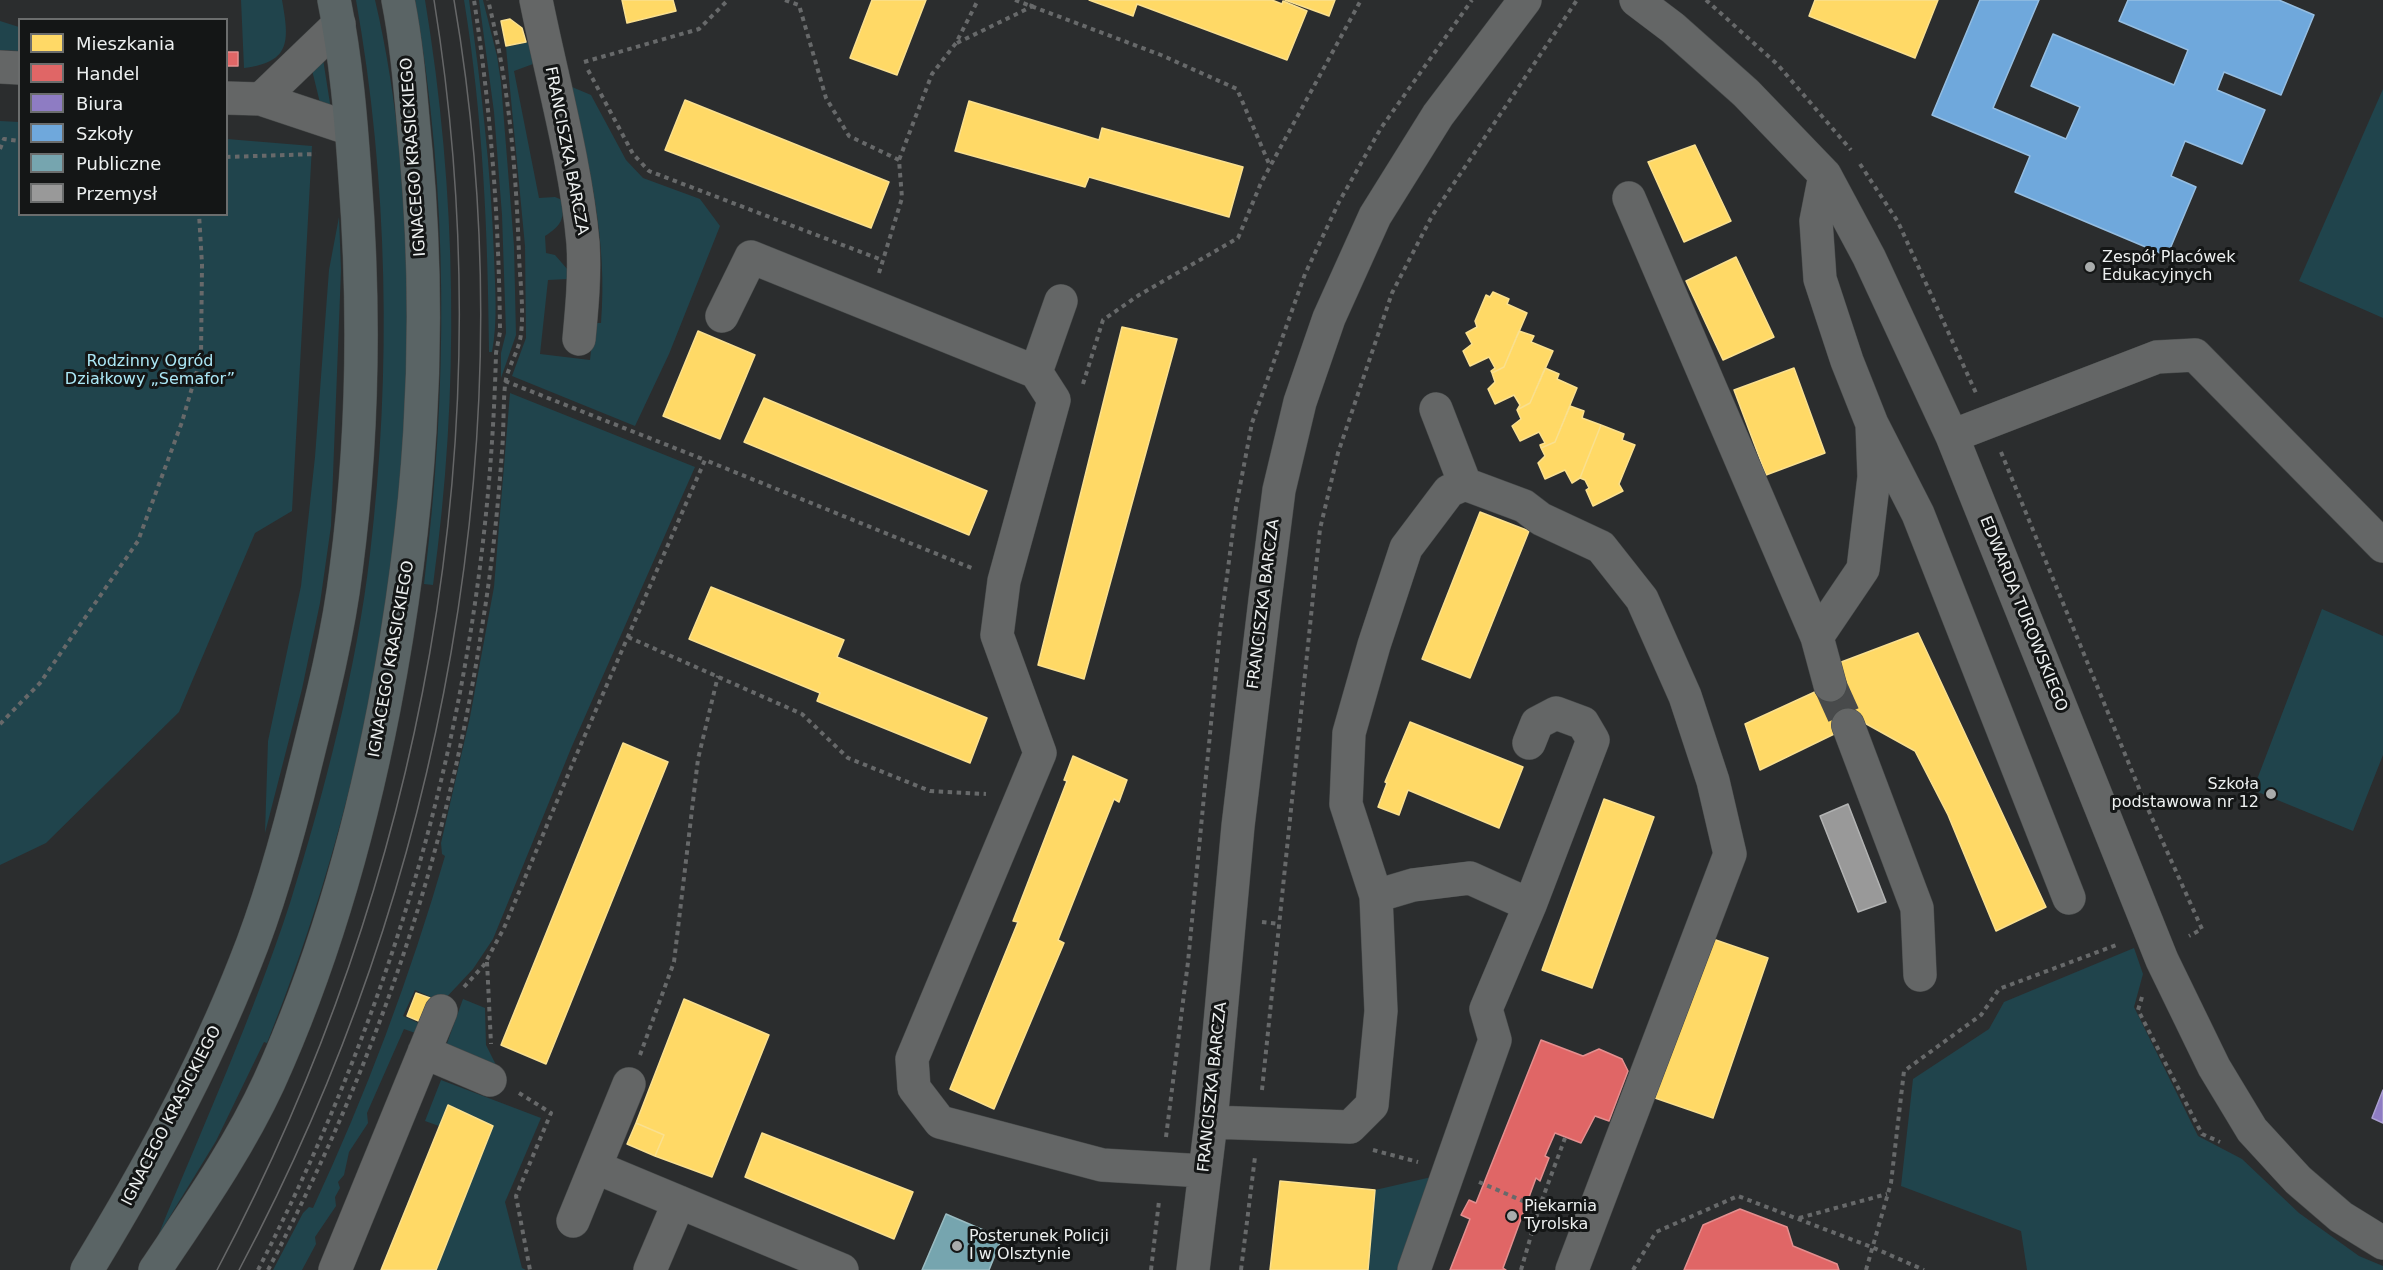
<!DOCTYPE html>
<html>
<head>
<meta charset="utf-8">
<style>
  body { margin:0 }
  #map { position:relative; width:2383px; height:1270px; overflow:hidden; background:#2b2d2e; font-family:"DejaVu Sans",sans-serif }
  canvas { display:block }
  .legend { position:absolute; left:18px; top:18px; width:210px; height:198px; box-sizing:border-box; background:#141616; border:2px solid #6b6d6d; margin:0; padding:8px 10px; list-style:none; font-size:18px; color:#edf0f0 }
  .legend li { display:flex; align-items:center; gap:12px; height:30px }
  .legend b { width:30px; border:2px solid #6b6d6d }
</style>
</head>
<body>
<div id="map">
<canvas width="2383" height="1270"></canvas>
<ul class="legend">
<li><b style="height:16px;background:#ffd966"></b>Mieszkania</li>
<li><b style="height:16px;background:#e06666"></b>Handel</li>
<li><b style="height:16px;background:#8e7cc3"></b>Biura</li>
<li><b style="height:16px;background:#6fa8dc"></b>Szkoły</li>
<li><b style="height:16px;background:#76a5af"></b>Publiczne</li>
<li><b style="height:16px;background:#999"></b>Przemysł</li>
</ul>
</div>
<script>
const context = document.querySelector('canvas').getContext('2d');
context.lineJoin = 'round';
function paint(path, color) {
  context.fillStyle = color;
  context.fill(path, 'evenodd');
}
function trace(path, color, width, dash) {
  context.strokeStyle = color;
  context.lineWidth = width;
  context.lineCap = dash ? 'butt' : 'round';
  context.setLineDash(dash || []);
  context.stroke(path);
}
function label(font, color, halo, rows, align = 'center') {
  context.font = font + ' "DejaVu Sans",sans-serif';
  context.lineWidth = 6;
  context.setLineDash([]);
  context.textBaseline = 'middle';
  context.strokeStyle = halo;
  context.fillStyle = color;
  for (const [text, x, y, turn = 0] of rows) {
    context.save();
    context.translate(x, y);
    context.rotate((+turn || 0) * Math.PI / 180);
    context.textAlign = isNaN(turn) ? turn : align;
    if (halo) context.strokeText(text, 0, 0);
    context.fillText(text, 0, 0);
    context.restore();
  }
}
const green = new Path2D(`
  M241,0H282C289,40 292,62 244,68Z
  M356,0H375C399,102 406,203 407,307C409,560 361,809 267,1043L264,1042L216,1141L158,1236C203,1126 253,1016 290,903C324,794 357,667 370,554C392,372 388,180 356,0Z
  M415,0H425C457,193 460,391 433,585L424,584C448,391 449,193 415,0Z
  M464,0H469C481,85 491,170 494,256C495,288 498,320 492,352H489C488,234 483,116 464,0Z
  M479,0H483L497,56L501,83L514,246L516,335L501,378V353L506,333L502,215L494,112Z
  M0,21L19,27V51L0,50Z
  M529,42L533,64L514,71L539,198L555,197L562,200C565,219 561,226 545,236L546,253L555,255L568,270V279L548,280L540,354L590,360L594,323H601C608,241 589,167 572,87L591,95L626,160L643,178L700,199L720,226L669,354L635,426L512,376L526,338L525,246L506,47Z
  M323,59L331,110L321,107L312,70Z
  M2383,89V318L2299,281Z
  M0,121L19,122L20,214H226L227,139L312,146L292,511L255,533L179,712L46,843L0,865Z
  M339,217L341,270L331,526L320,603L302,689L265,833L268,741L301,586L315,457L329,270Z
  M510,393L695,467L572,746L493,939L473,969L442,1002L415,990L403,1016L425,1026L421,1035L404,1029L367,1113L368,1123L349,1152L344,1175L338,1182L340,1188L335,1197L336,1206L315,1237L316,1244L302,1270H273L303,1213L309,1207L313,1208C366,1094 410,977 445,856L442,854L441,843L470,717L494,587Z
  M2322,609L2383,636V755L2353,831L2253,790Z
  M2134,948L2143,974L2134,1007L2198,1136L2242,1159L2299,1213L2359,1256L2383,1266V1270H2027L2021,1231L1901,1186L1913,1079L1989,1029L2004,1002Z
  M463,999L485,1008L486,1045L501,1075L446,1046Z
  M441,1080L541,1118L505,1202L522,1268L526,1270H436L493,1126L449,1105L439,1126L425,1121Z
  M1436,1176L1405,1270H1368L1375,1190Z`);
const homes = new Path2D(`
  M622,0H673L676,11L627,23Z
  M872,0H926L897,75L850,58Z
  M1089,0H1272L1282,4L1283,1L1307,11L1287,60L1137,4L1133,16Z
  M1285,0H1335L1329,16Z
  M1815,0H1938L1915,58L1809,16Z
  M510,19L522,28L526,42L506,46L501,21Z
  M685,100L889,182L871,228L665,150Z
  M969,101L1099,140L1102,128L1243,167L1229,217L1089,177L1085,187L955,151Z
  M1695,145L1731,221L1684,242L1648,162Z
  M1736,257L1774,337L1723,360L1686,281Z
  M1493,292L1509,299L1507,304L1527,313L1504,367L1492,373L1491,371L1495,368L1489,357L1470,366L1463,351L1472,344L1466,333L1477,327L1475,321L1486,295L1490,297Z
  M1122,327L1177,339L1084,679L1038,665Z
  M698,331L755,355L720,439L663,416Z
  M1519,331L1534,336L1531,342L1553,351L1530,403L1517,410L1520,405L1514,395L1495,404L1488,389L1495,382L1492,373L1504,367Z
  M1545,368L1559,374L1557,379L1577,388L1555,442L1541,448L1540,445L1545,443L1539,432L1520,441L1512,426L1521,419L1517,410L1530,403Z
  M1794,368L1825,453L1766,475L1734,390Z
  M764,398L987,491L969,535L744,442Z
  M1570,406L1584,411L1582,418L1601,425L1580,478L1572,483L1565,470L1545,479L1538,463L1545,456L1541,448L1555,442Z
  M1601,425L1624,434L1622,440L1635,445L1619,484L1623,491L1593,506L1586,490L1589,488L1585,480L1580,478Z
  M1480,512L1529,531L1470,678L1422,659Z
  M711,587L844,640L837,657L987,718L970,763L817,701L820,693L689,639Z
  M1918,633L2046,907L1996,931L1948,815L1915,751L1861,721L1760,770L1745,724L1830,685L1836,664Z
  M1410,722L1523,767L1499,828L1408,790L1399,815L1378,807L1387,783L1385,782Z
  M623,743L668,762L546,1064L501,1045Z
  M1073,756L1127,780L1119,802L1114,799L1058,940L1064,943L994,1109L950,1089L1018,922L1013,921L1067,781L1064,780Z
  M1604,799L1654,817L1592,988L1542,970Z
  M1710,938L1768,958L1713,1118L1655,1098Z
  M416,993L430,998L421,1022L407,1016Z
  M684,999L769,1035L712,1177L655,1156L664,1135L636,1123Z
  M448,1105L493,1126L436,1270H381Z
  M636,1123L664,1135L655,1156L627,1144Z
  M762,1133L913,1192L894,1239L745,1177Z
  M1280,1181L1375,1190L1368,1270H1270Z`);
const shops = new Path2D(`
  M226,52H238V66H226Z
  M1541,1040L1583,1056L1599,1049L1622,1059L1628,1071L1609,1121L1595,1116L1581,1143L1555,1133L1545,1156L1549,1158L1540,1181L1536,1178L1503,1268L1506,1270H1450L1470,1219L1461,1215L1469,1200L1476,1203Z
  M1740,1209L1787,1227L1793,1246L1837,1264L1839,1270H1684L1703,1225Z`);
const offices = new Path2D(`
  M2383,1090V1123L2372,1118Z`);
const schools = new Path2D(`
  M1980,0H2039L1993,108L2066,139L2080,107L2031,86L2053,34L2174,85L2188,50L2119,21L2128,0H2279L2314,15L2281,95L2224,72L2217,90L2265,110L2242,164L2185,141L2171,176L2196,187L2167,256L2015,192L2030,156L1932,115Z`);
const public = new Path2D(`
  M946,1214L1002,1238L989,1270H922Z`);
const industry = new Path2D(`
  M1848,804L1886,902L1858,912L1820,816Z`);
const minorTunnel = new Path2D(`
  M1830,685L1848,725`);
const path = new Path2D(`
  M785,0L799,5L826,98L849,136L899,160
  M1015,0L1161,55L1237,89L1270,166
  M1706,0L1778,65L1851,150
  M957,43L1031,7L1033,0
  M584,62L699,29L728,0
  M588,70L633,154L649,171L882,260
  M0,149L4,139L20,141
  M226,157L316,154
  M1860,164L1898,222L1976,393
  M879,273L902,198L899,160L932,74L956,43L978,0
  M505,381L705,460
  M1083,384L1103,320L1139,295L1238,238L1261,183L1361,0
  M2001,452L2143,798L2202,929L2189,936
  M628,637L802,714L848,758L930,791L986,794
  M0,724L40,683L138,541L182,422L201,357L202,264L199,214
  M1262,922L1279,924
  M487,962L491,1044
  M464,987L484,965L504,928L575,758L705,460L974,569
  M2142,997L2138,1010L2202,1134L2220,1142
  M640,1055L674,962L698,759L718,676
  M1262,1090L1320,529L1338,453L1392,293L1432,216L1577,0
  M519,1093L551,1113L516,1196L530,1270
  M1166,1137L1188,962L1220,630L1236,507L1252,423L1305,274L1339,202L1381,128L1472,0
  M1373,1150L1418,1162
  M1479,1182L1539,1208
  M1799,1218L1887,1194
  M258,1270C407,980 488,680 496,353L500,332C499,221 491,111 474,0
  M268,1270C377,1062 448,854 483,621C492,565 498,508 502,451C504,429 503,406 505,385C507,367 519,352 521,334C524,309 520,281 519,255C516,169 509,84 488,0
  M1151,1270L1159,1201
  M1241,1270L1255,1157
  M1521,1270L1539,1208L1565,1138
  M1633,1270L1656,1232L1738,1196L1874,1248L1924,1270
  M1866,1270L1891,1183L1904,1071L1981,1015L1999,989L2119,944`);
const minor = new Path2D(`
  M536,0C552,79 576,164 583,243C585,275 582,307 579,339
  M1636,0L1673,28L1746,93L1825,175L1869,257L1952,436L2162,960L2214,1067L2252,1130L2298,1180L2341,1217L2383,1243
  M0,67L20,68
  M226,98L261,99L351,129
  M261,99L339,24
  M1629,198L1817,637L1830,685
  M722,316L751,257L1036,372L1054,400L1004,581L997,635L1040,753L912,1059L914,1088L940,1122L1102,1165L1204,1171
  M1036,372L1061,301
  M1436,409L1465,484
  M1872,424L1918,514L2069,898
  M1952,436L2157,357L2195,355L2383,546
  M1817,637L1863,569L1874,477L1872,424L1847,361L1820,279L1816,221L1825,175
  M1848,725L1917,908L1920,975
  M1376,896L1413,885L1470,878L1530,905
  M424,1052L490,1080
  M1211,1122L1350,1127L1372,1105L1381,1011L1376,896L1346,804L1349,733L1374,645L1406,548L1449,491L1465,484L1524,506L1541,519L1601,547L1642,599L1685,696L1713,781L1730,854L1572,1270
  M595,1167L842,1270
  M573,1221L629,1084
  M335,1270L441,1011
  M650,1270L679,1202
  M1193,1270L1211,1122L1238,826L1265,600L1279,490L1300,402L1329,318L1375,216L1438,115L1525,0
  M1414,1270L1495,1040L1486,1009L1530,905L1593,740L1583,723L1556,713L1537,723L1529,743`);
const major = new Path2D(`
  M87,1270C147,1171 203,1070 245,963C271,899 289,832 305,766C321,702 338,636 346,570C363,441 365,309 355,178C351,119 346,58 334,0
  M155,1270C195,1210 238,1149 269,1082C323,963 359,836 384,708C420,522 433,341 416,152C411,101 408,50 398,0`);
const tram = new Path2D(`
  M217,1270C424,878 505,440 434,0
  M239,1270C444,885 528,431 454,0`);
const markers = [
  [2090,267,6,"#a9acac"],
  [2271,794,6,"#a9acac"],
  [1512,1216,6,"#a9acac"],
  [957,1246,6,"#a9acac"]
];
const streetNames = [
  ["FRANCISZKA BARCZA",566,151,79],
  ["IGNACEGO KRASICKIEGO",414,157,-94],
  ["FRANCISZKA BARCZA",1264,604,-83],
  ["EDWARDA TUROWSKIEGO",2023,614,68],
  ["IGNACEGO KRASICKIEGO",392,659,-80],
  ["FRANCISZKA BARCZA",1213,1087,-84],
  ["IGNACEGO KRASICKIEGO",172,1116,-63]
];
const poiNames = [
  ["Zespół Placówek",2102,258],
  ["Edukacyjnych",2102,276],
  ["Szkoła",2259,785,"right"],
  ["podstawowa nr 12",2259,803,"right"],
  ["Piekarnia",1524,1207],
  ["Tyrolska",1524,1225],
  ["Posterunek Policji",969,1237],
  ["I w Olsztynie",969,1255]
];
const parkNames = [
  ["Rodzinny Ogród",150,362],
  ["Działkowy „Semafor”",150,380]
];
paint(green, '#20444c');
paint(homes, '#ffd966');
trace(homes, '#fae08f', 1.5);
paint(shops, '#e06666');
trace(shops, '#e48f8f', 1.5);
paint(offices, '#8e7cc3');
trace(offices, '#aa9fd0', 1.5);
paint(schools, '#6fa8dc');
trace(schools, '#95bee2', 1.5);
paint(public, '#76a5af');
trace(public, '#9abcc2', 1.5);
paint(industry, '#999');
trace(industry, '#b2b3b3', 1.5);
trace(minorTunnel, '#484a4b', 33, [33, 16]);
trace(minor, '#474a4a', 34);
trace(major, '#474a4a', 34);
trace(path, '#67696a', 4, [4.5, 4.5]);
trace(minor, '#646666', 33);
trace(major, '#5a6465', 33);
trace(tram, '#666768', 1.5);
for (const [x, y, r, color] of markers) {
  const dot = new Path2D();
  dot.arc(x, y, r, 0, 2 * Math.PI);
  context.fillStyle = color;
  context.fill(dot);
  trace(dot, '#141616', 2);
}
label('16px', '#edf0f0', '#141616', streetNames);
label('16px', '#edf0f0', '#141616', poiNames, 'left');
label('16px', '#abe7f5', '#141616', parkNames);
</script>
</body>
</html>
